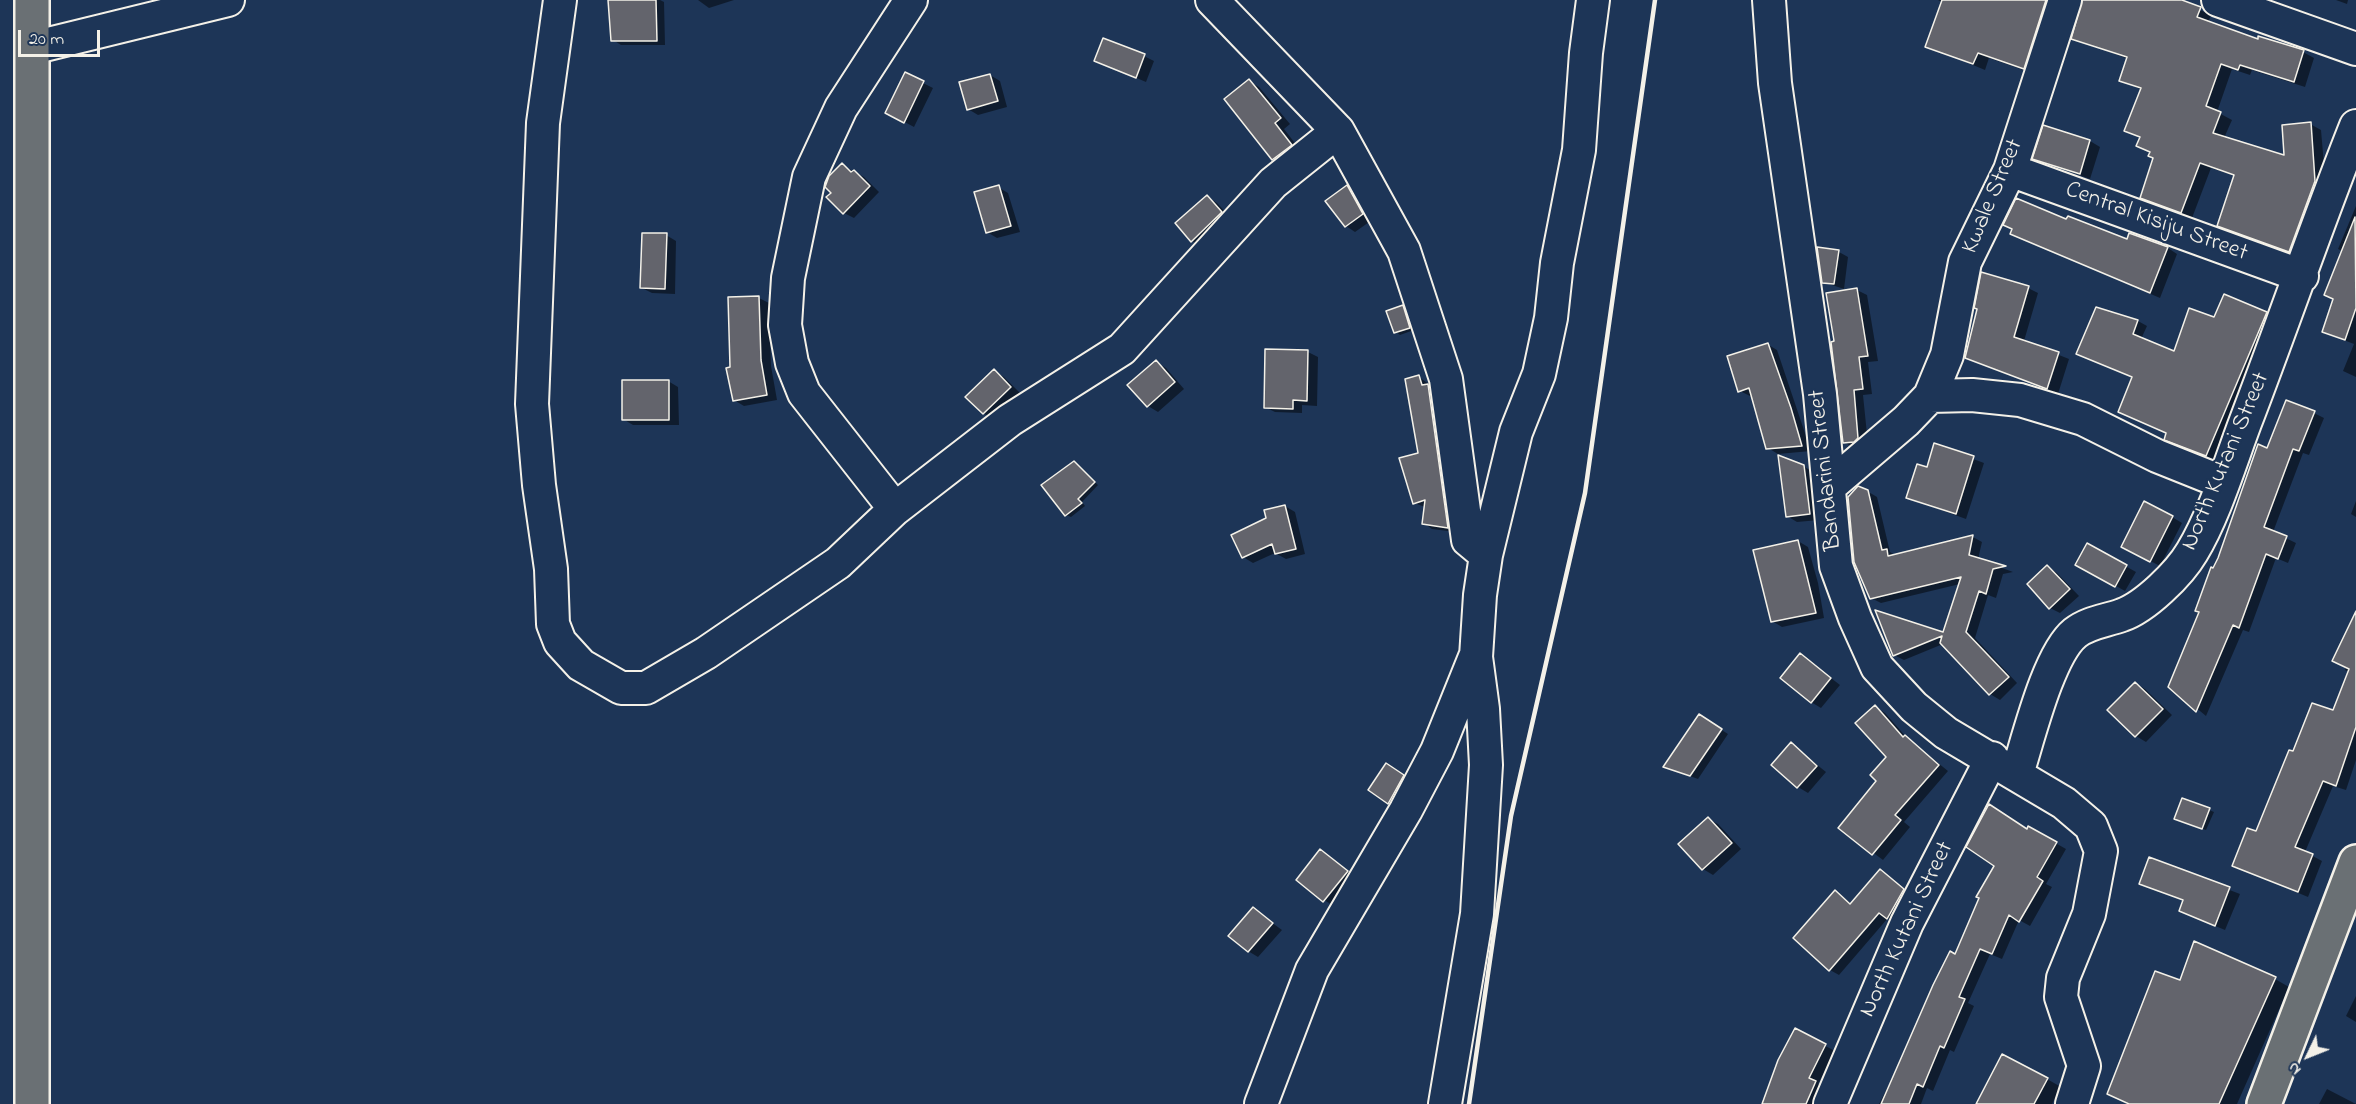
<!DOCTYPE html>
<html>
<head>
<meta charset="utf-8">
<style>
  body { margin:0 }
  #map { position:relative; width:2356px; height:1104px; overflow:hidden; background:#1d3557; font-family:"Indie Flower",sans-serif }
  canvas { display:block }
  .north { position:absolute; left:2278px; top:1026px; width:60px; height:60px; -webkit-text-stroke:4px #1d3557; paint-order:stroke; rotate:227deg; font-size:16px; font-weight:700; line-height:24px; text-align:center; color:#f4f1e8 }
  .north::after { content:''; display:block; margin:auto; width:21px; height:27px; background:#f4f1e8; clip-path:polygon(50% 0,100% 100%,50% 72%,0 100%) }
  .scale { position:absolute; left:18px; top:30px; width:82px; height:27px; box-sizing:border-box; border:3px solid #f4f1e8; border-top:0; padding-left:8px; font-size:18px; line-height:21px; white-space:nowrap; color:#f4f1e8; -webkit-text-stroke:4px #1d3557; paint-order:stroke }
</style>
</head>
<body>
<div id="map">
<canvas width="2356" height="1104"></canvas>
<div class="north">N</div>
<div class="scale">20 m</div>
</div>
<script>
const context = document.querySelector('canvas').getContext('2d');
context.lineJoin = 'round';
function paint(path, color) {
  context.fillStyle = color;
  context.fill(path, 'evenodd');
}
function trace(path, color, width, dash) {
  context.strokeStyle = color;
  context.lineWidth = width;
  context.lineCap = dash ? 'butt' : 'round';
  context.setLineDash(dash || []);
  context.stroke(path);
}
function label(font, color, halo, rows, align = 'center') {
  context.font = font + ' "Indie Flower",sans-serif';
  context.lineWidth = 4.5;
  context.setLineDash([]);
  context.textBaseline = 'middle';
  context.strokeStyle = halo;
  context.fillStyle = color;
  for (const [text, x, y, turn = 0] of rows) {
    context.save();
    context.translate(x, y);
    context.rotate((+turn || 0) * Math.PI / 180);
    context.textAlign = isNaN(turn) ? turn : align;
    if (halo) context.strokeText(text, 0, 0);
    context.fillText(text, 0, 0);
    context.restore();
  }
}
const shadow = new Path2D(`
  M610,0H660L664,2L665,45H621L613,40Z
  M698,0H734L709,8Z
  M1938,0H2059L2035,74L1989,58L1985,70L1927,46L1943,3Z
  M2083,0H2178L2211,15L2208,23L2258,41L2303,52L2314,58L2305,87L2252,70L2250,75L2232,69L2217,112L2232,120L2224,138L2286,157L2310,124L2321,130L2326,188L2300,257L2218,225L2235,176L2211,168L2192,218L2142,197L2155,158L2141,138L2126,130L2142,90L2121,80L2128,59L2073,38Z
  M2336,0H2348L2347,4Z
  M1144,56L1154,61L1146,82L1096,61Z
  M990,75L1000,81L1007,107L978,115L968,109Z
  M1249,81L1259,87L1290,124L1284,129L1301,151L1283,165L1273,159L1227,100Z
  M923,83L933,88L914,127L897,118Z
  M2090,141L2100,147L2090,179L2034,158Z
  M842,165L864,177L879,192L854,218L844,213L833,193Z
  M998,187L1008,193L1020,232L997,238L987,232Z
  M1347,187L1357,193L1372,220L1355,232L1346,226Z
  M1207,197L1217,203L1231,218L1202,247L1192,241L1177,223Z
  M2356,206V258L2338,249Z
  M2067,221L2128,241L2168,248L2177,254L2160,298L2012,234Z
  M666,235L676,241L675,294L652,293L642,288Z
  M1839,252L1848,257L1844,289L1823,282Z
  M2334,275L2356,284V377L2343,371L2354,344L2323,332L2334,299Z
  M2028,288L2038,293L2024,341L2069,359L2058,394L1966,357Z
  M1857,290L1867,295L1878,361L1868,362L1872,394L1863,395L1868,444L1854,448L1844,442L1836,343Z
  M759,298L769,303L771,366L777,400L744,406L734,400L731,368Z
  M1403,307L1407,310L1414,330L1400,335L1396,332Z
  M2097,309L2138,321L2147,326L2141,339L2175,353L2215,319L2266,313L2275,318L2216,460L2175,444L2168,433L2120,412L2134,378L2087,358Z
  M1767,344L1777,350L1811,451L1778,454L1768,448L1753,395L1750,396L1740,391Z
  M1308,352L1318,357L1317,406L1302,405V413L1275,412L1265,407Z
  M1156,362L1166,368L1184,389L1158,412L1148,406Z
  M994,371L1004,377L1020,393L993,419L983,413Z
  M1419,377L1437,390L1456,532L1432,529L1424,523L1425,507L1414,503L1419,454Z
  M668,381L678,387L679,425H633L623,419Z
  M2314,413L2324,418L2309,455L2303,453L2273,532L2296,543L2288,563L2276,558L2249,632L2243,630L2206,716L2170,686L2214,570L2268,449Z
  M1935,445L1984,463L1966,519L1908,498L1928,469Z
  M1074,463L1098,485L1082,502L1085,506L1071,517L1066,515Z
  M1803,466L1813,472L1819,520L1797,522L1787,516Z
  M1867,491L1877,497L1890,552L1896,556L1973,537L1982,542L1978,559L2013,572L2003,574L1996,598L1988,595L1975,638L2017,683L2000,700L1990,694L1943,644L1904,660L1894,655L1944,634L1960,584L1881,603L1871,598Z
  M2356,501V517L2351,514Z
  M1285,506L1295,512L1305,554L1286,559L1275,553L1253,563L1243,557L1268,519Z
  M2172,517L2182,523L2160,566L2133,552Z
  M1798,541L1808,547L1818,583L1824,618L1782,627L1772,621Z
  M2088,545L2136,572L2125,591L2077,564Z
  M2048,567L2057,573L2079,596L2060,613L2050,608Z
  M2356,615V760L2346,790L2333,786L2305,852L2322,861L2308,897L2234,866L2257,833L2294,753L2334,712L2349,672L2345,670Z
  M1801,655L1840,685L1821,708L1811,702Z
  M2135,683L2145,689L2172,715L2146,742L2136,736L2109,710Z
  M1875,707L1885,713L1907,738L1948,771L1904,822L1910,827L1883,860L1840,828L1878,781L1888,757Z
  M1706,720L1728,734L1698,779L1665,767Z
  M1791,744L1826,772L1808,793L1798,787Z
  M1387,765L1408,779L1393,805L1370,789Z
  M2209,810L2214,812L2206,830L2180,820Z
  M1708,819L1718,824L1741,849L1713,875L1703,869L1680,844Z
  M2029,828L2066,849L2046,884L2052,887L2030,926L2019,920L2002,959L1990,954L1968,1003L1974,1006L1954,1052L1950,1050L1933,1091L1927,1088L1921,1104H1879L1956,956Z
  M1321,851L1357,877L1334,906L1324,900Z
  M2149,859L2240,894L2225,930L2191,916L2184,901L2141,883Z
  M1880,870L1912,895L1896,923L1888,918L1839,975L1830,970L1836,892L1852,904Z
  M1253,909L1282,930L1258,957L1248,951Z
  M2275,979L2289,987L2237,1104H2128L2109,1094L2181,982Z
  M2356,996V1022L2346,1016Z
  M1795,1030L1835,1051L1818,1084L1824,1088L1817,1104H1764Z
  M2047,1079L2061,1087L2052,1104H1978Z
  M2327,1089L2354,1103L2356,1104H2319Z`);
const building = new Path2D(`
  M608,0H656L657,41H611Z
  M1942,0H2046L2024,69L1978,53L1973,64L1925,47Z
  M2082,0H2182L2201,7L2197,17L2258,39V36L2304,50L2294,82L2240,65L2238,70L2221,64L2206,106L2221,112L2213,133L2284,155L2282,125L2311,122L2315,181L2289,252L2217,226L2234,175L2200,163L2181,213L2140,198L2153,158L2148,156L2150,152L2136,146L2140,137L2124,131L2141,88L2119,81L2127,57L2071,39Z
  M1103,38L1145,54L1136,78L1094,61Z
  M905,72L924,81L904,123L885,113Z
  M990,74L998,101L967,110L959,82Z
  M1249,79L1281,118L1275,123L1292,145L1272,160L1224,99Z
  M2043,125L2090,140L2080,174L2032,159Z
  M842,163L851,172L854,170L870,186L843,214L826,197L831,193L825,187L829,176Z
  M999,185L1011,226L986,233L974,192Z
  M1347,185L1363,214L1345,227L1325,201Z
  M1207,195L1222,212L1191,242L1175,223Z
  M2016,198L2066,219L2068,216L2127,239L2129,233L2168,247L2150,293L2010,234L2012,229L2003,225Z
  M2355,217L2356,308L2345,340L2322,332L2333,299L2324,295Z
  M642,233H667L665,289L640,288Z
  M1817,247L1839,250L1834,284L1822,283Z
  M1981,272L2029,286L2014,337L2059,352L2047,389L1965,358L1977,309L1974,308Z
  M1857,288L1868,356L1859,357L1863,389L1854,390L1858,438L1854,442L1843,443L1831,342L1834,341L1826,293Z
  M2224,294L2267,312L2206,456L2164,440L2166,433L2118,412L2132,377L2076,354L2096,307L2138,320L2133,334L2174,351L2189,308L2214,317Z
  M759,296L761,360L767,395L733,401L726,368L730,367L728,297Z
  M1403,305L1410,328L1394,333L1386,311Z
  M1768,343L1791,408L1802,446L1766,449L1749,388L1738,392L1727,356Z
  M1265,349L1308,350L1307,401L1293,400V409L1264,408Z
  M1156,360L1175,382L1147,407L1127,385Z
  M994,369L1011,387L983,414L965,397Z
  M1419,375L1422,385L1428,384L1448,528L1422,524L1425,500L1413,504L1399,458L1418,453L1405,379Z
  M622,380H669V420H622Z
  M2286,400L2315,411L2299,451L2293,449L2264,527L2287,536L2278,559L2266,554L2239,628L2233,625L2196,712L2168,687L2199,612L2195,611L2211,567L2213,568L2218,558L2258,444L2267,448Z
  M1934,443L1974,456L1956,514L1906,498L1917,464L1927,467Z
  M1778,455L1804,465L1810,514L1786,517Z
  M1074,461L1095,482L1078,499L1082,503L1065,516L1041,485Z
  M1858,486L1868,490L1882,550L1887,549L1888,556L1973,535L1969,555L2006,566L1993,569L1986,594L1979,591L1966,632L2009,677L1989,695L1940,643L1942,636L1893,656L1875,610L1943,632L1961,577L1870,599L1854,562L1848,497Z
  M2144,501L2173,516L2150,562L2121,547Z
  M1285,505L1296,549L1275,554L1272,544L1242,558L1231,535L1266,518L1264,510Z
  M1798,540L1816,613L1771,622L1753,550Z
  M2087,543L2127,565L2115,587L2075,565Z
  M2047,565L2070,589L2049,609L2027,584Z
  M2356,611V727L2336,786L2323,781L2295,847L2313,854L2298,892L2232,866L2247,828L2256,831L2289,750L2293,751L2312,703L2333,710L2349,669L2332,661Z
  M1800,653L1831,678L1811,703L1780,678Z
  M2135,682L2163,709L2135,737L2107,710Z
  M1875,705L1903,737L1905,735L1939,765L1895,815L1901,820L1872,855L1838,828L1876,781L1870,775L1886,757L1855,723Z
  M1699,714L1722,729L1690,776L1663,767Z
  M1791,742L1817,766L1797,788L1771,765Z
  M1386,763L1404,775L1388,804L1368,790Z
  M2182,798L2210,808L2202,829L2174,819Z
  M1989,804L2027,829L2028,826L2057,842L2037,877L2043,881L2019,922L2009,915L1992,954L1980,949L1959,997L1965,999L1944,1048L1940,1046L1923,1087L1917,1084L1909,1104H1881L1933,985L1950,951L1955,954L1979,898L1976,897L1994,866L1966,847Z
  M1708,817L1732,843L1702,870L1678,844Z
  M1320,849L1348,871L1323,902L1296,880Z
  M2149,857L2230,887L2215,926L2179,911L2183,900L2139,884Z
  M1880,869L1904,889L1887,919L1879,913L1829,971L1793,938L1835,890L1850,904Z
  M1253,907L1273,923L1248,952L1228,936Z
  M2194,941L2276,977L2219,1104H2129L2107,1094L2155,971L2180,980Z
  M1795,1028L1826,1044L1809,1078L1816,1081L1806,1104H1762L1778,1060Z
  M2002,1054L2048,1078L2034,1104H1976Z`);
const street = new Path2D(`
  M560,0L543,123L532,404L539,485L551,569L553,624L560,642L581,665L621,688H646L706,653L838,563L895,509L1010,420L1122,349L1273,183L1338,131
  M1212,0L1338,131L1404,251L1446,379L1468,540L1486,555
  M1769,0L1775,83L1820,394L1836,566L1855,618L1877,667L1914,707L1946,733L2064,803L2091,826L2101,851L2089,914L2063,978L2061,997L2084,1066L2072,1104
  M2218,0L2356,49
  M32,48L228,0
  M2010,170L2302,276
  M1930,396L1947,355L1965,262L2010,170L2065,0
  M1831,485L1906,421L1930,396L1972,395L2020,400L2083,419L2157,456L2222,482
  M895,509L804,393L792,363L785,325L788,278L809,177L841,108L911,0
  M2017,774C2028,740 2048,655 2075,633C2089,622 2106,621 2122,615C2145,607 2179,574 2192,552C2214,516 2230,463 2245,423C2283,324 2317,224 2356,126
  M1261,1104L1312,970L1406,810L1437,751L1475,657
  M1445,1104L1477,914L1486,765L1483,709L1476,657L1480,595L1486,555L1516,432L1539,374L1551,318L1557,263L1579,150L1586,53L1593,0
  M1830,1104L1907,923L1992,758`);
const primary = new Path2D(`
  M2264,1104L2356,862`);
const highway = new Path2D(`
  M32,1104V0`);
const rail = new Path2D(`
  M1469,1104L1511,816L1585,493L1655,0`);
const streetNames = [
  ["Kwale Street",1994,197,-67],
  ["Central Kisiju Street",2156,223,20],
  ["North Kutani Street",2227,462,-67],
  ["Bandarini Street",1827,470,-96],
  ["North Kutani Street",1908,930,-65]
];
paint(shadow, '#0007');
paint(building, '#63646c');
trace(building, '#f4f1e8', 1.5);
trace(street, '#f4f1e8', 36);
trace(primary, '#f4f1e8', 38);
trace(highway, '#f4f1e8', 38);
trace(street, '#1d3557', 32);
trace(primary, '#6a7074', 33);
trace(highway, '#6a7074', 33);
trace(rail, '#f4f1e8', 4.5);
label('24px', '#f4f1e8', '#1d3557', streetNames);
</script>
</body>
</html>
